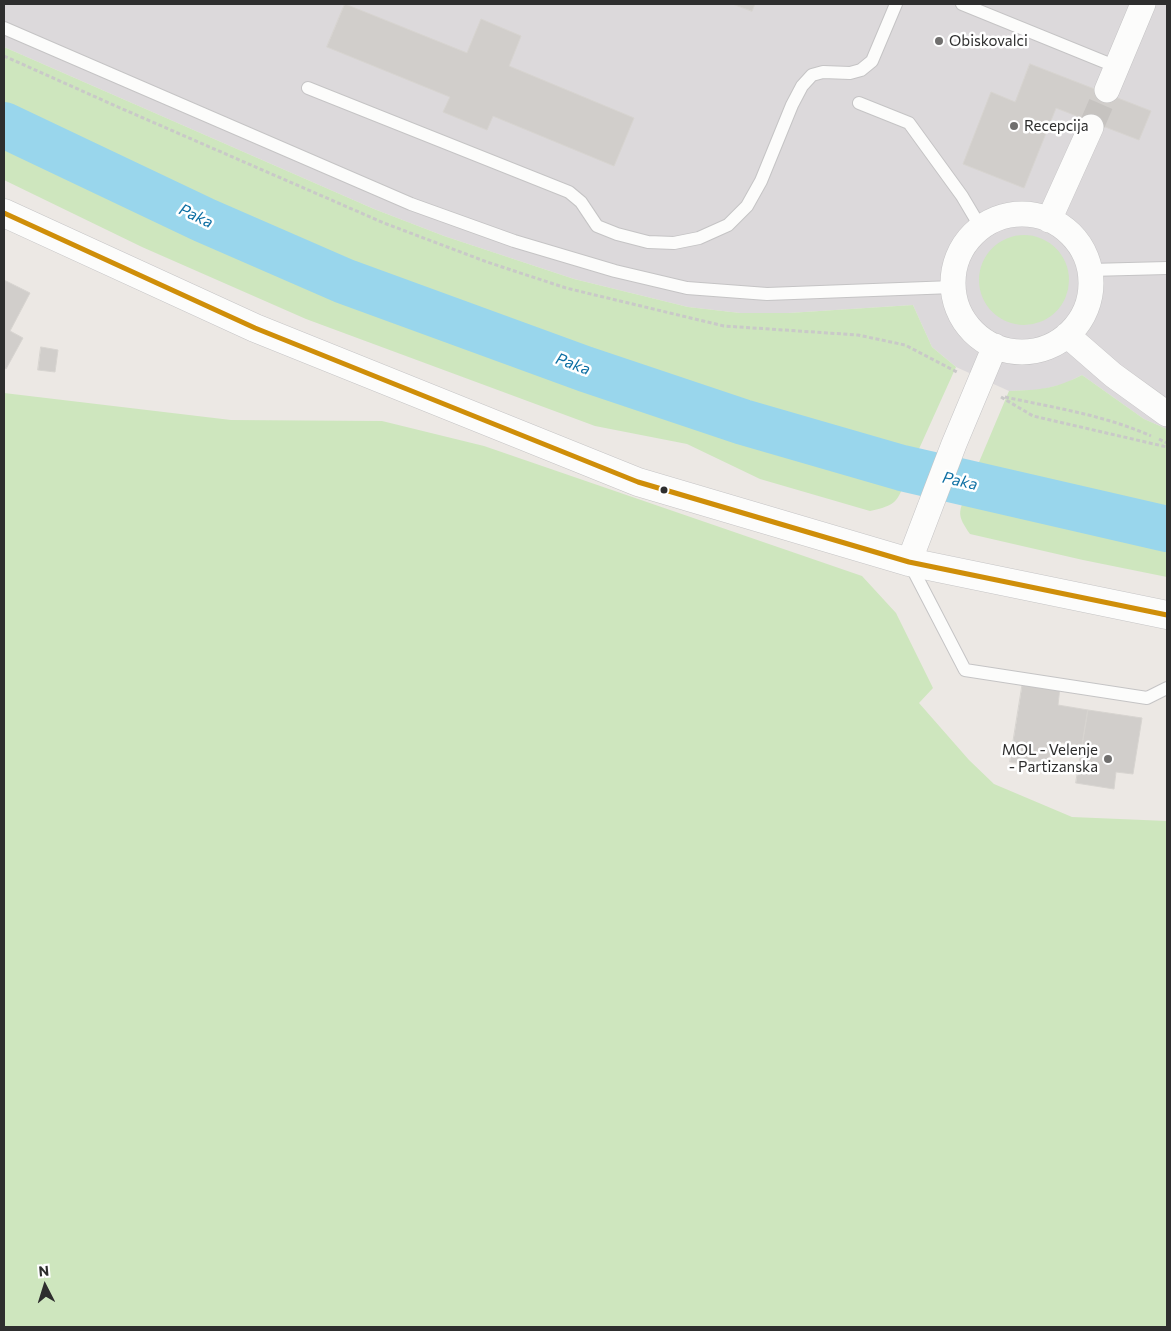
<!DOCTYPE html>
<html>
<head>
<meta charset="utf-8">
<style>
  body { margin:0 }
  #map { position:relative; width:1171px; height:1331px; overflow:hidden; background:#ece8e4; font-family:Commissioner,sans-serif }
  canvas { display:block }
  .frame { position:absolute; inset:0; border:5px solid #2e2e2e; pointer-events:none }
  .north { position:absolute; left:20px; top:1261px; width:50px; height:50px; -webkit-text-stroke:4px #fff; paint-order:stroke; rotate:355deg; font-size:14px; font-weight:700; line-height:20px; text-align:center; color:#2e2e2e }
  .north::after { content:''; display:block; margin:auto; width:18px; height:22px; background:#2e2e2e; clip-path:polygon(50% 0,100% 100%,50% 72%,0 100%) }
</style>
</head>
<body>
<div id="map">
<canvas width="1171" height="1331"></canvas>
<div class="frame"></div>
<div class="north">N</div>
</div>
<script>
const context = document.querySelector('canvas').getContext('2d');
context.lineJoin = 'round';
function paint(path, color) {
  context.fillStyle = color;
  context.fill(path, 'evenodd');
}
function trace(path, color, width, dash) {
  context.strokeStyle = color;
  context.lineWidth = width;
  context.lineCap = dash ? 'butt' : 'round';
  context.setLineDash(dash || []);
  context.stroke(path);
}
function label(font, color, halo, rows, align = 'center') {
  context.font = font + ' Commissioner,sans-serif';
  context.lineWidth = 5;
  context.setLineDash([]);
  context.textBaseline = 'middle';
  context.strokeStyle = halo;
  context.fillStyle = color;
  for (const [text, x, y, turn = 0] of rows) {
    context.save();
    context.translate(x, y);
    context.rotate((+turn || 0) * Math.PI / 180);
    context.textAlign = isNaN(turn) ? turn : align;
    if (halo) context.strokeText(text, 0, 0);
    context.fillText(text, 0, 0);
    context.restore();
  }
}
const industrial = new Path2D(`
  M4,4H1167V429L1144,419L1082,375L1064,384L1039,390L1009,391L956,367L932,347L913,305L789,313H740L688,307L574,279L444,236L374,209L4,47Z`);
const green = new Path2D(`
  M4,47L374,209L444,236L574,279L688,307L740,313H789L913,305L932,347L956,367L914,460L729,409L429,305L250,231L4,112Z
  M4,137L186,224L417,320L674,410L906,479C897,503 896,505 870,511L760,479L687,444L595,426L306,319L142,247L4,180Z
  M979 280a45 45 0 1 1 90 0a45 45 0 1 1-90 0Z
  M1082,375L1144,419L1167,429V519L974,474L1009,391C1039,390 1055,389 1082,375Z
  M4,393L231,420L382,421L484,446L862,576L896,613L933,688L919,703L969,760L994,784L1072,817L1167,821V1327H4Z
  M967,492L1167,538V577L1083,560L970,534C957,515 958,513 967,492Z`);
const river = new Path2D(`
  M4,125L204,220L344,281L585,369L743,422L902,468L1167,529`);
const building = new Path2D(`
  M345,4L467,53L481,19L521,36L509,66L634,118L614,166L493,116L487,130L443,112L450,97L327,47Z
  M733,4H755L752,11Z
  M1030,64L1151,111L1139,140L1056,108L1024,188L963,164L991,92L1015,102Z
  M4,280L30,293L10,331L23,338L6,369L4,368Z
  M41,347L58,350L55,372L38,370Z
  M1023,681L1060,687L1058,705L1088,710L1082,746L1052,741L1048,768L1010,762Z
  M1088,710L1142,718L1133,774L1116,772L1114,789L1076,783Z`);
const streetTunnel = new Path2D(`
  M1091,127L1107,90`);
const path = new Path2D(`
  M4,56L118,107L384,223L487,262L566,288L724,326L858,335L905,345L957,372
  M1001,397L1033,416L1167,447
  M1005,397C1055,408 1104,415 1151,436
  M1159,439L1167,443`);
const lane = new Path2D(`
  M962,4L1117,67
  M4,28L411,204L514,241L615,271L687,288L767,294L953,287
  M308,88L569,192L581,202L597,226L617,234L648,242L674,243L699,238L728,225L747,206L761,181L792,105L802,86L812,75L823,72L850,73L861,70L872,61L896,4
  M859,103L909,123L962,196L981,228
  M1090,270L1167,268
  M910,564L965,670L1147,698L1167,688`);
const street = new Path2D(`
  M1107,90L1143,4
  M953 283a69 69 0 1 1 138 0a69 69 0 1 1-138 0Z
  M1049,220L1091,127
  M1067,335L1113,375L1167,414
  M909,562L954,444L995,346`);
const secondary = new Path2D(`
  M4,213L255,328L638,482L909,562L1167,615`);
const bus1 = new Path2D(`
  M4,213L255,328L638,482L909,562L1167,615`);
const markers = [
  [939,41,5,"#706f6e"],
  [1014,126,5,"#706f6e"],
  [664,490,4.5,"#2e2e2e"],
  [1108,759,5,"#706f6e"]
];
const poiNames = [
  ["Obiskovalci",949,41],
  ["Recepcija",1024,126],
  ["MOL - Velenje",1098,750,"right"],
  ["- Partizanska",1098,767,"right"]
];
const waterNames = [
  ["Paka",196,216,25],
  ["Paka",573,364,20],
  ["Paka",960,481,13]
];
paint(industrial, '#dcd9db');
paint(green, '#cee6be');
trace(river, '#99d6ec', 46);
paint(building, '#d1cecb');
trace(building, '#d7d4d0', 1);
trace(streetTunnel, '#c6c3c0', 25, [25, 12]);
trace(lane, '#c5c4c5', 14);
trace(street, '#c5c4c5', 26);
trace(secondary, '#c5c4c5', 29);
trace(path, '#c9c9c8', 3, [4, 2.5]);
trace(lane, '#fcfcfb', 12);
trace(street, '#fcfcfb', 25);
trace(secondary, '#fcfcfb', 28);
trace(bus1, '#cf8e09', 5);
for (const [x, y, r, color] of markers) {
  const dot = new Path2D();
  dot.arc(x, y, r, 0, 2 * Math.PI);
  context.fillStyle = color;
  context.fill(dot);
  trace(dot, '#fff', 2);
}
label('15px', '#2e2e2e', '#fff', poiNames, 'left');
label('italic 16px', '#0d6fa3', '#fff', waterNames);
</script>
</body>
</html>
